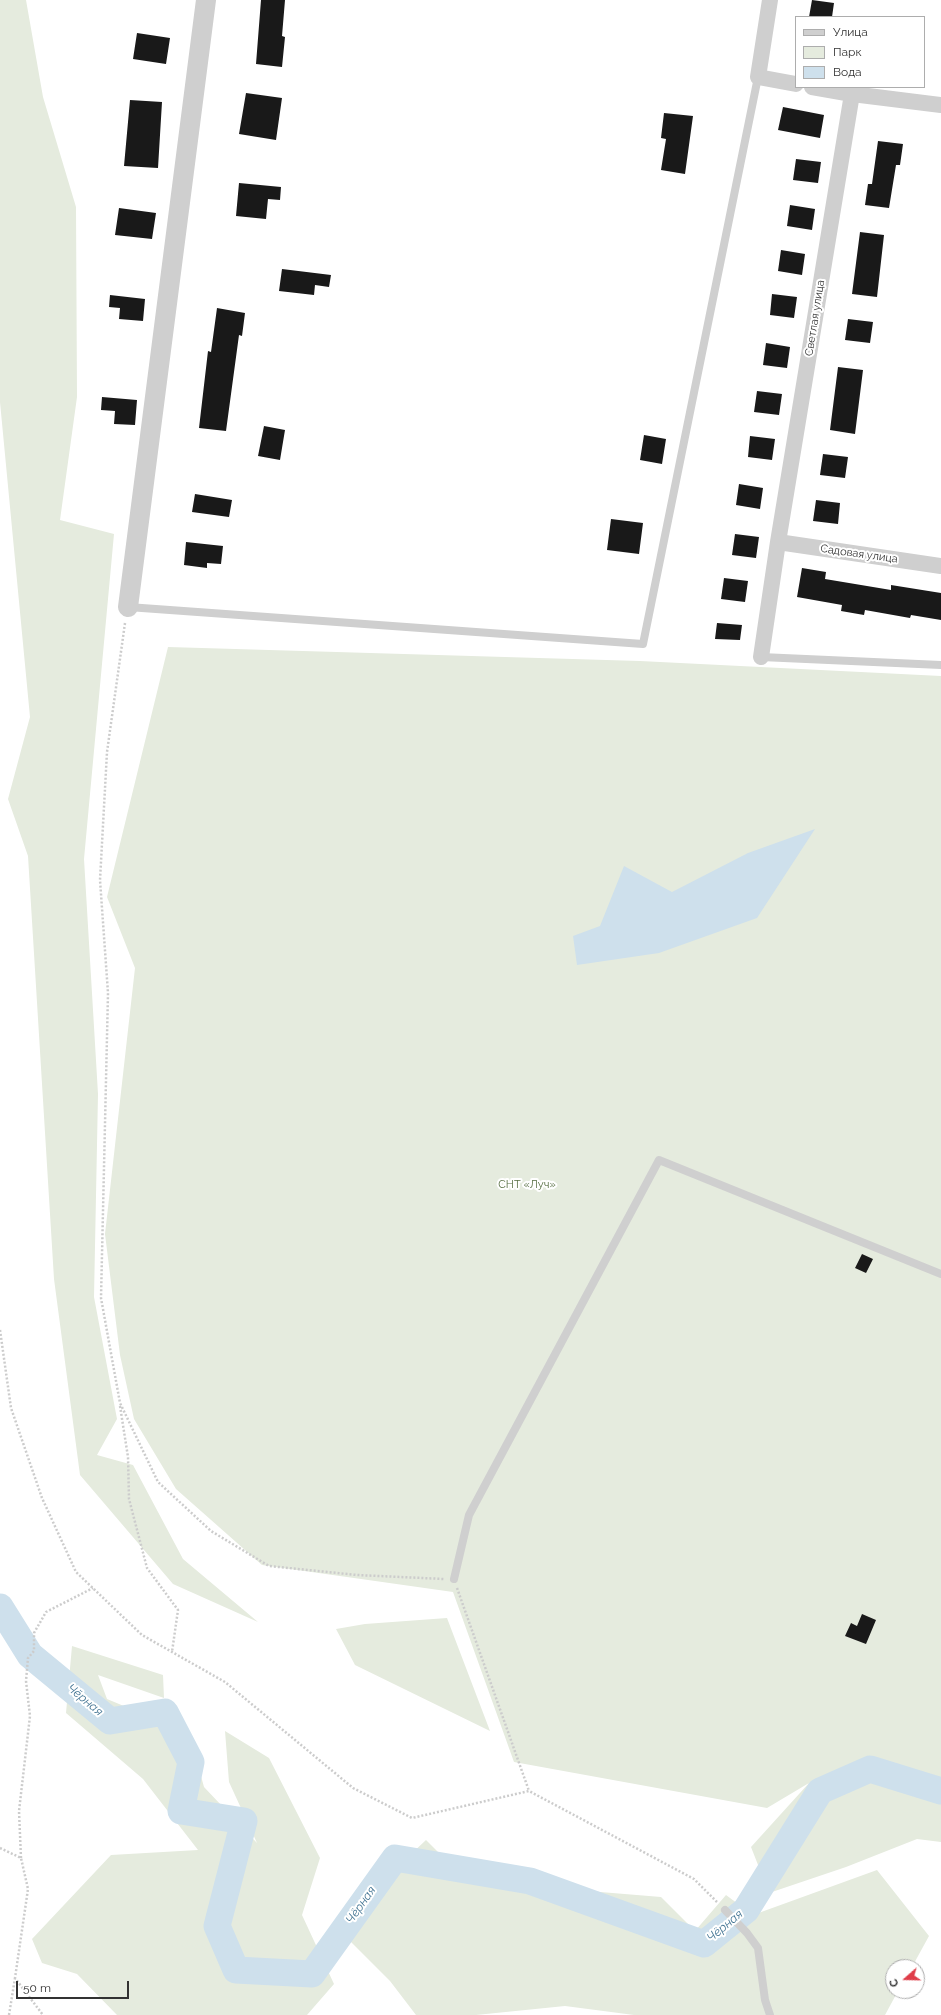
<!DOCTYPE html>
<html>
<head>
<meta charset="utf-8">
<style>
  body { margin:0 }
  #map { position:relative; width:941px; height:2015px; overflow:hidden; background:#fff; font-family:Raleway,sans-serif }
  canvas { display:block }
  .legend { position:absolute; left:795px; top:16px; width:130px; height:72px; box-sizing:border-box; background:#fff; border:1px solid #adadad; margin:0; padding:5px 7px; list-style:none; font-size:12px; color:#323232 }
  .legend li { display:flex; align-items:center; gap:8px; height:20px }
  .legend b { width:20px; border:1px solid #adadad }
  .north { position:absolute; left:885px; top:1959px; width:40px; height:40px; box-sizing:border-box; background:#fff; border:1px solid #adadad; border-radius:50%; rotate:250deg; font-size:11px; font-weight:700; line-height:16px; text-align:center; color:#323232 }
  .north::after { content:''; display:block; margin:auto; width:14px; height:18px; background:#df3d49; clip-path:polygon(50% 0,100% 100%,50% 72%,0 100%) }
  .scale { position:absolute; left:16px; top:1981px; width:113px; height:18px; box-sizing:border-box; border:2px solid #323232; border-top:0; padding-left:5px; font-size:12px; line-height:14px; white-space:nowrap; color:#323232; -webkit-text-stroke:3px #fff; paint-order:stroke }
</style>
</head>
<body>
<div id="map">
<canvas width="941" height="2015"></canvas>
<ul class="legend">
<li><b style="height:5px;background:#cfcfcf"></b>Улица</li>
<li><b style="height:11px;background:#e5ebde"></b>Парк</li>
<li><b style="height:11px;background:#cee0ec"></b>Вода</li>
</ul>
<div class="north">С</div>
<div class="scale">50 m</div>
</div>
<script>
const context = document.querySelector('canvas').getContext('2d');
context.lineJoin = 'round';
function paint(path, color) {
  context.fillStyle = color;
  context.fill(path, 'evenodd');
}
function trace(path, color, width, dash) {
  context.strokeStyle = color;
  context.lineWidth = width;
  context.lineCap = dash ? 'butt' : 'round';
  context.setLineDash(dash || []);
  context.stroke(path);
}
function label(font, color, halo, rows, align = 'center') {
  context.font = font + ' Raleway,sans-serif';
  context.lineWidth = 4;
  context.setLineDash([]);
  context.textBaseline = 'middle';
  context.strokeStyle = halo;
  context.fillStyle = color;
  for (const [text, x, y, turn = 0] of rows) {
    context.save();
    context.translate(x, y);
    context.rotate((+turn || 0) * Math.PI / 180);
    context.textAlign = isNaN(turn) ? turn : align;
    if (halo) context.strokeText(text, 0, 0);
    context.fillText(text, 0, 0);
    context.restore();
  }
}
const green = new Path2D(`
  M0,0H26L43,97L76,207L77,397L60,520L114,534L84,859L98,1094L94,1297L117,1419L97,1455L133,1465L183,1559L258,1622L173,1584L80,1475L54,1279L28,856L8,799L30,717L0,402Z
  M168,647L640,661L941,676V1842L917,1839L846,1867L769,1893L751,1847L809,1783L767,1808L514,1762L453,1592L262,1565L176,1489L134,1419L120,1355L105,1234L135,968L107,897Z
  M447,1618L490,1731L355,1665L336,1629L365,1624Z
  M72,1646L163,1675L164,1698L98,1675L107,1699L189,1733L204,1787L257,1843L229,1782L225,1731L269,1758L320,1858L302,1915L334,1984L307,2015H117L77,1974L42,1963L32,1939L111,1855L198,1850L143,1779L66,1713Z
  M426,1840L467,1881L661,1897L695,1931L726,1895L753,1915L877,1870L929,1936L912,1967H893V1991H898L885,2015H634L565,2006L476,2015H416L390,1981L335,1926Z`);
const water = new Path2D(`
  M815,829L757,918L659,953L577,965L573,936L600,926L624,866L672,892L748,853Z`);
const river = new Path2D(`
  M0,1607L30,1655L110,1721L165,1712L191,1762L181,1811L244,1821L217,1926L236,1970L312,1974L395,1858L530,1881L704,1944L746,1910L820,1791L870,1769L941,1791`);
const building = new Path2D(`
  M261,0H285L282,36L285,37L282,67L256,64Z
  M812,0L834,3L832,17H809Z
  M137,33L170,38L166,64L133,59Z
  M246,93L282,98L276,140L239,134Z
  M130,100L162,102L158,168L124,166Z
  M783,107L824,115L820,138L778,130Z
  M664,113L693,116L685,174L661,170L666,139L661,138Z
  M878,141L903,144L900,165H896L889,208L865,205L868,184H872Z
  M796,159L821,162L818,183L793,180Z
  M239,183L281,187L280,200L268,199L266,219L236,216Z
  M790,205L815,209L812,230L787,226Z
  M119,208L156,213L152,239L115,235Z
  M860,232L884,235L877,297L852,294Z
  M781,250L805,254L802,275L778,271Z
  M282,269L331,275L329,287L315,285L314,295L279,291Z
  M772,294L797,297L794,318L770,315Z
  M110,295L145,299L143,321L119,319L120,308L109,307Z
  M217,308L245,313L242,336L239,335L226,431L199,428L208,351L211,352Z
  M848,319L873,322L870,343L845,340Z
  M766,343L790,347L787,368L763,365Z
  M838,367L863,370L855,434L830,430Z
  M757,391L782,394L779,415L754,412Z
  M102,397L137,400L135,425L114,424L115,411L101,410Z
  M264,426L285,430L280,460L258,456Z
  M644,435L666,439L662,464L640,460Z
  M750,436L775,439L772,460L748,457Z
  M823,454L848,457L845,478L820,475Z
  M739,484L763,488L760,509L736,505Z
  M195,494L232,500L229,517L192,512Z
  M816,500L840,503L838,524L813,521Z
  M611,519L643,523L639,554L607,550Z
  M735,534L759,537L756,558L732,555Z
  M186,542L223,546L221,564L207,563V568L184,565Z
  M802,568L826,572L825,579L891,590V585L941,593V620L911,615L910,618L865,610L864,615L841,611L842,605L797,597Z
  M724,578L748,581L745,602L721,599Z
  M717,623L742,625L740,640L715,639Z
  M862,1254L873,1259L866,1273L855,1268Z
  M862,1614L876,1620L866,1644L845,1636L851,1623L857,1626Z`);
const path = new Path2D(`
  M125,623L107,752L100,880L108,993L101,1298L120,1403L158,1482L211,1531L269,1566L357,1575L444,1579
  M0,1330L11,1408L42,1498L76,1572L142,1635L225,1682L353,1788L412,1818L529,1791L694,1879L718,1903
  M120,1406L128,1457L129,1499L147,1568L178,1610L172,1652
  M457,1588L529,1791
  M0,1848L21,1858L28,1889L15,1978L43,2015
  M21,1858L19,1811L30,1716L26,1681L28,1658L34,1651V1633L46,1612L93,1588
  M9,2015L15,1978`);
const service = new Path2D(`
  M128,607L643,644L758,77
  M761,657L941,665
  M454,1579L469,1515L659,1160L941,1274
  M725,1910L747,1933L758,1948L765,2000L770,2015`);
const minor = new Path2D(`
  M770,0L758,77L796,84
  M812,87L852,94L941,105
  M778,542L941,566
  M761,657L778,542L852,94`);
const tertiary = new Path2D(`
  M128,607L206,0`);
const streetNames = [
  ["Светлая улица",815,318,-81],
  ["Садовая улица",859,554,8]
];
const parkNames = [
  ["СНТ «Луч»",527,1185]
];
const waterNames = [
  ["Чёрная",85,1700,40],
  ["Чёрная",361,1905,-55],
  ["Чёрная",725,1926,-40]
];
paint(green, '#e5ebde');
paint(water, '#cee0ec');
trace(river, '#cee0ec', 27);
paint(building, '#191919');
trace(path, '#ccc', 2.5, [2, 2]);
trace(service, '#cfcfcf', 8);
trace(minor, '#cfcfcf', 16);
trace(tertiary, '#cfcfcf', 20);
label('11px', '#323232', '#fff', streetNames);
label('11px', '#556d40', '#fff', parkNames);
label('italic 12px', '#417392', '#fff', waterNames);
</script>
</body>
</html>
